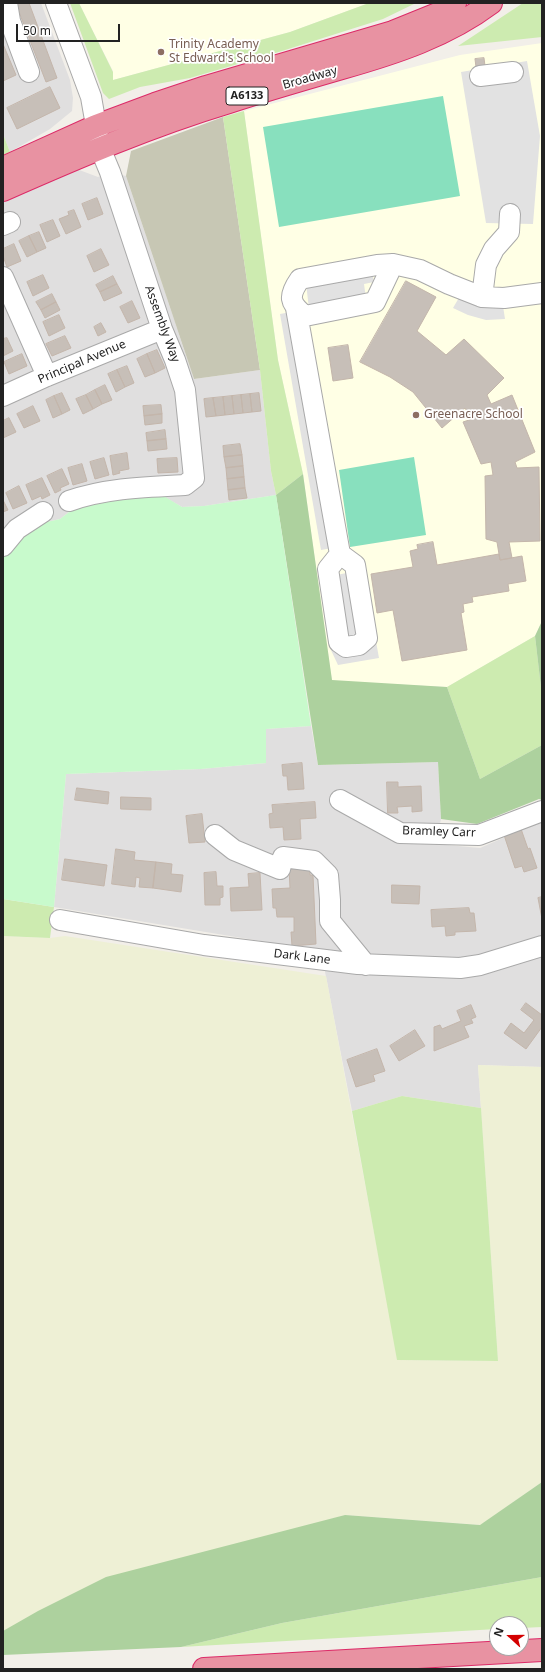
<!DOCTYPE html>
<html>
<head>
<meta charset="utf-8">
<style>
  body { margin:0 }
  #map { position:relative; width:545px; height:1672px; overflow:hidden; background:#f2efe9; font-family:"Noto Sans",sans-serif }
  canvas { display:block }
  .frame { position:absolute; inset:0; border:4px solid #222; pointer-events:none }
  .north { position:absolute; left:489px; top:1616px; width:40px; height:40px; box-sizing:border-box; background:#fff; border:1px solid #a7a7a7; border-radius:50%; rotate:291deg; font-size:11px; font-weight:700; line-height:16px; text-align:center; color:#222 }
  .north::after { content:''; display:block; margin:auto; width:14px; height:18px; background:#d40000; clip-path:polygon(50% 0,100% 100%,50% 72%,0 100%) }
  .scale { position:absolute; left:16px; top:24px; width:104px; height:18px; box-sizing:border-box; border:2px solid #222; border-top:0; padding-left:5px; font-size:12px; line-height:14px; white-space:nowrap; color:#222; -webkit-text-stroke:3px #fff; paint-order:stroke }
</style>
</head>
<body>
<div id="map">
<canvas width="545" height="1672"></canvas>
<div class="frame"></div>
<div class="north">N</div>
<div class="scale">50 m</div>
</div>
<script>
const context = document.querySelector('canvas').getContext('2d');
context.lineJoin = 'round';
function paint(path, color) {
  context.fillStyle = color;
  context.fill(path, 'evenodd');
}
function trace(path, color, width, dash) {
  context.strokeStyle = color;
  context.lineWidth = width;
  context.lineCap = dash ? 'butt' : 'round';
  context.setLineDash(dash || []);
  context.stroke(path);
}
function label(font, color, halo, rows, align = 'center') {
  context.font = font + ' "Noto Sans",sans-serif';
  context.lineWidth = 3.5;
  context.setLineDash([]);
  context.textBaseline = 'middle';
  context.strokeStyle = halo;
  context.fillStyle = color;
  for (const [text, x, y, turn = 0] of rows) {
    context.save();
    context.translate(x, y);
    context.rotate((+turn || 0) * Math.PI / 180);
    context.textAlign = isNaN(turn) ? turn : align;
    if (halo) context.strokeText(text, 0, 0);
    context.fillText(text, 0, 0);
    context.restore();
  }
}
const residential = new Path2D(`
  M3,3H41L70,80L73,98L72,111L50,129L10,152L3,134Z
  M74,168L98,177L110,172L126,176L194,379L260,370L271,471L276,495L204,506L182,507L161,495L77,506L60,519L38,524L3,556V201Z
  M311,726L318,765L438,762L441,819L436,844L480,848L542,821V1067L478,1065L481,1108L402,1096L352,1111L321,951L54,907L66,774L201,769L266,763V729Z`);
const education = new Path2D(`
  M79,3H369L290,32L113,80V71Z
  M542,43V621L535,636L447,687L332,681L303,474L278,360L244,111L460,55Z`);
const construction = new Path2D(`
  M223,117L260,370L194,379L126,176L131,151Z`);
const farmland = new Path2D(`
  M3,936L50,938L65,936L326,976L398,1360L498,1361L478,1065L542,1067V1482L481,1525L345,1515L3,1631Z`);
const grass = new Path2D(`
  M70,3H79L113,72V80L290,32L369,3H416L383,19L282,51L190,78L140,87L109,99L103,93Z
  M523,3H542V37L458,46Z
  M244,111L278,360L303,474L276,495L271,471L260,370L223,117Z
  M3,134L10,152L3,155Z
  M535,636L542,696V745L480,779L447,687Z
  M3,899L54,907L50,938L3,936Z
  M402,1096L481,1108L498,1361L397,1360L352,1111Z
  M542,1577V1627L521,1628V1624H497V1629L181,1647L282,1623Z`);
const forest = new Path2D(`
  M303,474L332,680L447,687L480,779L542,745V800L539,799L477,824L441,819L438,762L318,765L276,495Z
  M542,621V696L535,636Z
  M542,1482V1577L282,1623L181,1647L3,1655V1631L38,1611L106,1577L345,1515L480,1525Z`);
const park = new Path2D(`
  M162,495L182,507L204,506L276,495L311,726L266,729V763L201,769L66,774L54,907L3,899V556L38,524L60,519L77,506L107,499Z`);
const pitch = new Path2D(`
  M443,96L460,196L279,227L263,127Z
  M414,457L426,535L350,547L339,470Z`);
const parking = new Path2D(`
  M527,61L540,136L533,224L486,223L461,72Z
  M372,272L374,282L364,284L366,299L309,309L306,283Z
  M460,296L503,306L505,319L486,320L468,315L453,308Z
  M291,312L332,548L321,550L280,314Z
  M363,570L379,658L338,665L330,648L320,578Z`);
const building = new Path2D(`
  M19,3H29L57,78L46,82L16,4Z
  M3,44L16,75L3,81Z
  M484,58L485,66L476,67L475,59Z
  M50,87L60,108L17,129L7,108Z
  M97,198L103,214L88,220L82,204Z
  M74,210L81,227L66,234L59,219L69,215L68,212Z
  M53,220L60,236L47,242L40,225Z
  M39,232L46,248L37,252L29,236Z
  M29,236L37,252L27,257L19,241Z
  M14,244L21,261L7,267L3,256V249Z
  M101,249L109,265L94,272L87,256Z
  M43,275L49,288L33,296L27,282Z
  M113,276L117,284L100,292L96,285Z
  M406,281L436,297L417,331L446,355L464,339L504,378L487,395L491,404L512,395L535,452L515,462L517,468L539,467L540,541L509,542L512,558L500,560L497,542L486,539L485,476L493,475L491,462L481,464L463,422L472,419L465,408L442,428L413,392L390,377L360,362Z
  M117,284L122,293L104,301L100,292Z
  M52,294L56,302L41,310L36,302Z
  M132,301L140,318L128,323L120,307Z
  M56,302L60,310L45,318L41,310Z
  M59,315L65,328L49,336L43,322Z
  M101,323L106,332L98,336L94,327Z
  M65,336L71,348L52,356L46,344Z
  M7,338L13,351L3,356V339Z
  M348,345L353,378L333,381L328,348Z
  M157,350L165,368L155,373L147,354Z
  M22,354L27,366L9,374L4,362Z
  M147,354L155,373L145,377L137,359Z
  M127,366L134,383L125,387L117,370Z
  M117,370L125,387L116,392L108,374Z
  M105,385L112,400L102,404L95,390Z
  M95,390L102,404L93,409L86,395Z
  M62,393L70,410L62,414L54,396Z
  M259,393L261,411L252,412L250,394Z
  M250,394L252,412L243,413L241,395Z
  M86,395L93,409L83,414L76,399Z
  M241,395L243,413L234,414L232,396Z
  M54,396L62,414L53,418L46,400Z
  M232,396L234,414L225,415L223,397Z
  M223,397L225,415L216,416L213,398Z
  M213,398L216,416L206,417L204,399Z
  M161,405L162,414L144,416L143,406Z
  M33,406L40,421L24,428L17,414Z
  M162,414V423L145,425L144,416Z
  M9,418L16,432L3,438V421Z
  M165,430L166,439L147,441L146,433Z
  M166,439L167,449L148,451L147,441Z
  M240,444L242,455L224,457L223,446Z
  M127,453L129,469L119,471L120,473L113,475L110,456Z
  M242,455L243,466L226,468L224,457Z
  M104,458L109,475L95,479L90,462Z
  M177,458L178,472L158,473L157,459Z
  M82,464L87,481L73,485L68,468Z
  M243,466L244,477L227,479L226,468Z
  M62,469L69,484L60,488L61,490L55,493L47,476Z
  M244,477L245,488L228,490L227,479Z
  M42,478L50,495L42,499L41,496L32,500L26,485Z
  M19,486L27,503L13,509L6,493Z
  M245,488L247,498L229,500L228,490Z
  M3,500L8,510L3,512Z
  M433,542L437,565L499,554L500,560L522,556L526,581L508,584L509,591L472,597L473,602L463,604L464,612L461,613L467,650L402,661L393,610L377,613L371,574L413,567L410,551L418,549L417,545Z
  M302,763L304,789L288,790L287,776H283L282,765Z
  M387,782H398V787L421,786L422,811L412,812V806L397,807L398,813H388Z
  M77,788L109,792L108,804L75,800Z
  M121,797L151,798V810L121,809Z
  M315,802L316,818L300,819L301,839L284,840L283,827L270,828L269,814L273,813L272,805Z
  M202,814L205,842L189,843L186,816Z
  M520,826L528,849L530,848L537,868L524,872L522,866L515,868L503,832Z
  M116,849L135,852L134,860L156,862L153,888L139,887L140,878L136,877L135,887L112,884Z
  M65,859L107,865L104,886L62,880Z
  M156,862L172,864L171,874L183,875L181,892L153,888Z
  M310,867V875H313L316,944L292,946L291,932H294V917H277L276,908H273L272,889L290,888L289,868Z
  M216,872L217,886H223V897L220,898V905H205L204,873Z
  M260,873L262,910L231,911L230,888L249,887L248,874Z
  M392,885L420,886L419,904L392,903Z
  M542,897V919L538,898Z
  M469,908L470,913H474L476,931L455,932V935L446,936L445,926L432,927L431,910Z
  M526,1003L542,1015V1027L526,1049L504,1033L511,1023L524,1033L534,1020L521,1010Z
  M471,1005L476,1017L471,1019L473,1023L464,1026L469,1037L434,1051V1027L440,1025L442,1029L461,1021L457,1011Z
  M415,1030L425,1046L399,1061L390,1046Z
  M377,1049L385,1071L373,1075L375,1081L356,1087L347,1060Z`);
const minor = new Path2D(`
  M7,3L10,21L29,72
  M56,3L91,97L100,148L110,172L162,329L175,360L185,390L194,478L185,485C146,487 106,488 69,501
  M480,76L513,72
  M3,225L10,222
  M393,264L375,302L305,316C289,303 288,296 300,279L377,265L393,264L420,270L449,284L482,297L504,298L542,293
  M3,277L47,376
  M482,297L486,265L494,249L509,232L510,214
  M296,308L340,554L328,569L339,642L346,647L359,645L367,638L355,565L340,554
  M3,396L47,376L162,329
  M3,546L17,529L43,512
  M340,800L400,833L479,835L542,811
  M215,835L234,850L280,869L283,857L314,861L328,875L330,900V921L366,965
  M60,920L204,945L358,964L460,968L480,965L542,946`);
const highway = new Path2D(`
  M3,168L96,126L155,104L206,87L393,32L440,13L455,3
  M3,190C78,157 150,126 229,102C266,90 304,79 342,68C395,53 447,36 491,3
  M204,1669L542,1650`);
const markers = [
  [161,52,4,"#8d6e63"],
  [416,415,4,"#8d6e63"]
];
const shields = [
  [247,96,42]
];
const shieldNames = [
  ["A6133",247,96]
];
const educationNames = [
  ["Trinity Academy",169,45],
  ["St Edward's School",169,59],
  ["Greenacre School",424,415]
];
const streetNames = [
  ["Broadway",310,78,-16],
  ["Assembly Way",162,324,70],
  ["Principal Avenue",82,362,-23],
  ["Bramley Carr",439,832,2],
  ["Dark Lane",302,957,7]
];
paint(residential, '#e0dfdf');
paint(education, '#ffffe5');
paint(construction, '#c7c7b4');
paint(farmland, '#eef0d5');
paint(grass, '#cdebb0');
paint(forest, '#add19e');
paint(park, '#c8facc');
paint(pitch, '#88e0be');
paint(parking, '#e2e2e2');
paint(building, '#c7bfb8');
trace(building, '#c4b6ab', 1);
trace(minor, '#a9a9a9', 22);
trace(highway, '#dc2a67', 24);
trace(minor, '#fff', 20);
trace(highway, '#e892a2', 22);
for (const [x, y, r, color] of markers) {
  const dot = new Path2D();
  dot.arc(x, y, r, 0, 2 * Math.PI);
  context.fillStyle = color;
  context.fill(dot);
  trace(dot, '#fff', 1.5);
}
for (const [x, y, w] of shields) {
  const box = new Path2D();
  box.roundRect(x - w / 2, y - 9, w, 18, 3);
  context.fillStyle = '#fff';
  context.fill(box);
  trace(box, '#222', 1);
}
label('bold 11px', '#222', null, shieldNames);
label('12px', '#785e54', '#fff', educationNames, 'left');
label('12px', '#222', '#fff', streetNames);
</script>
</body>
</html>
